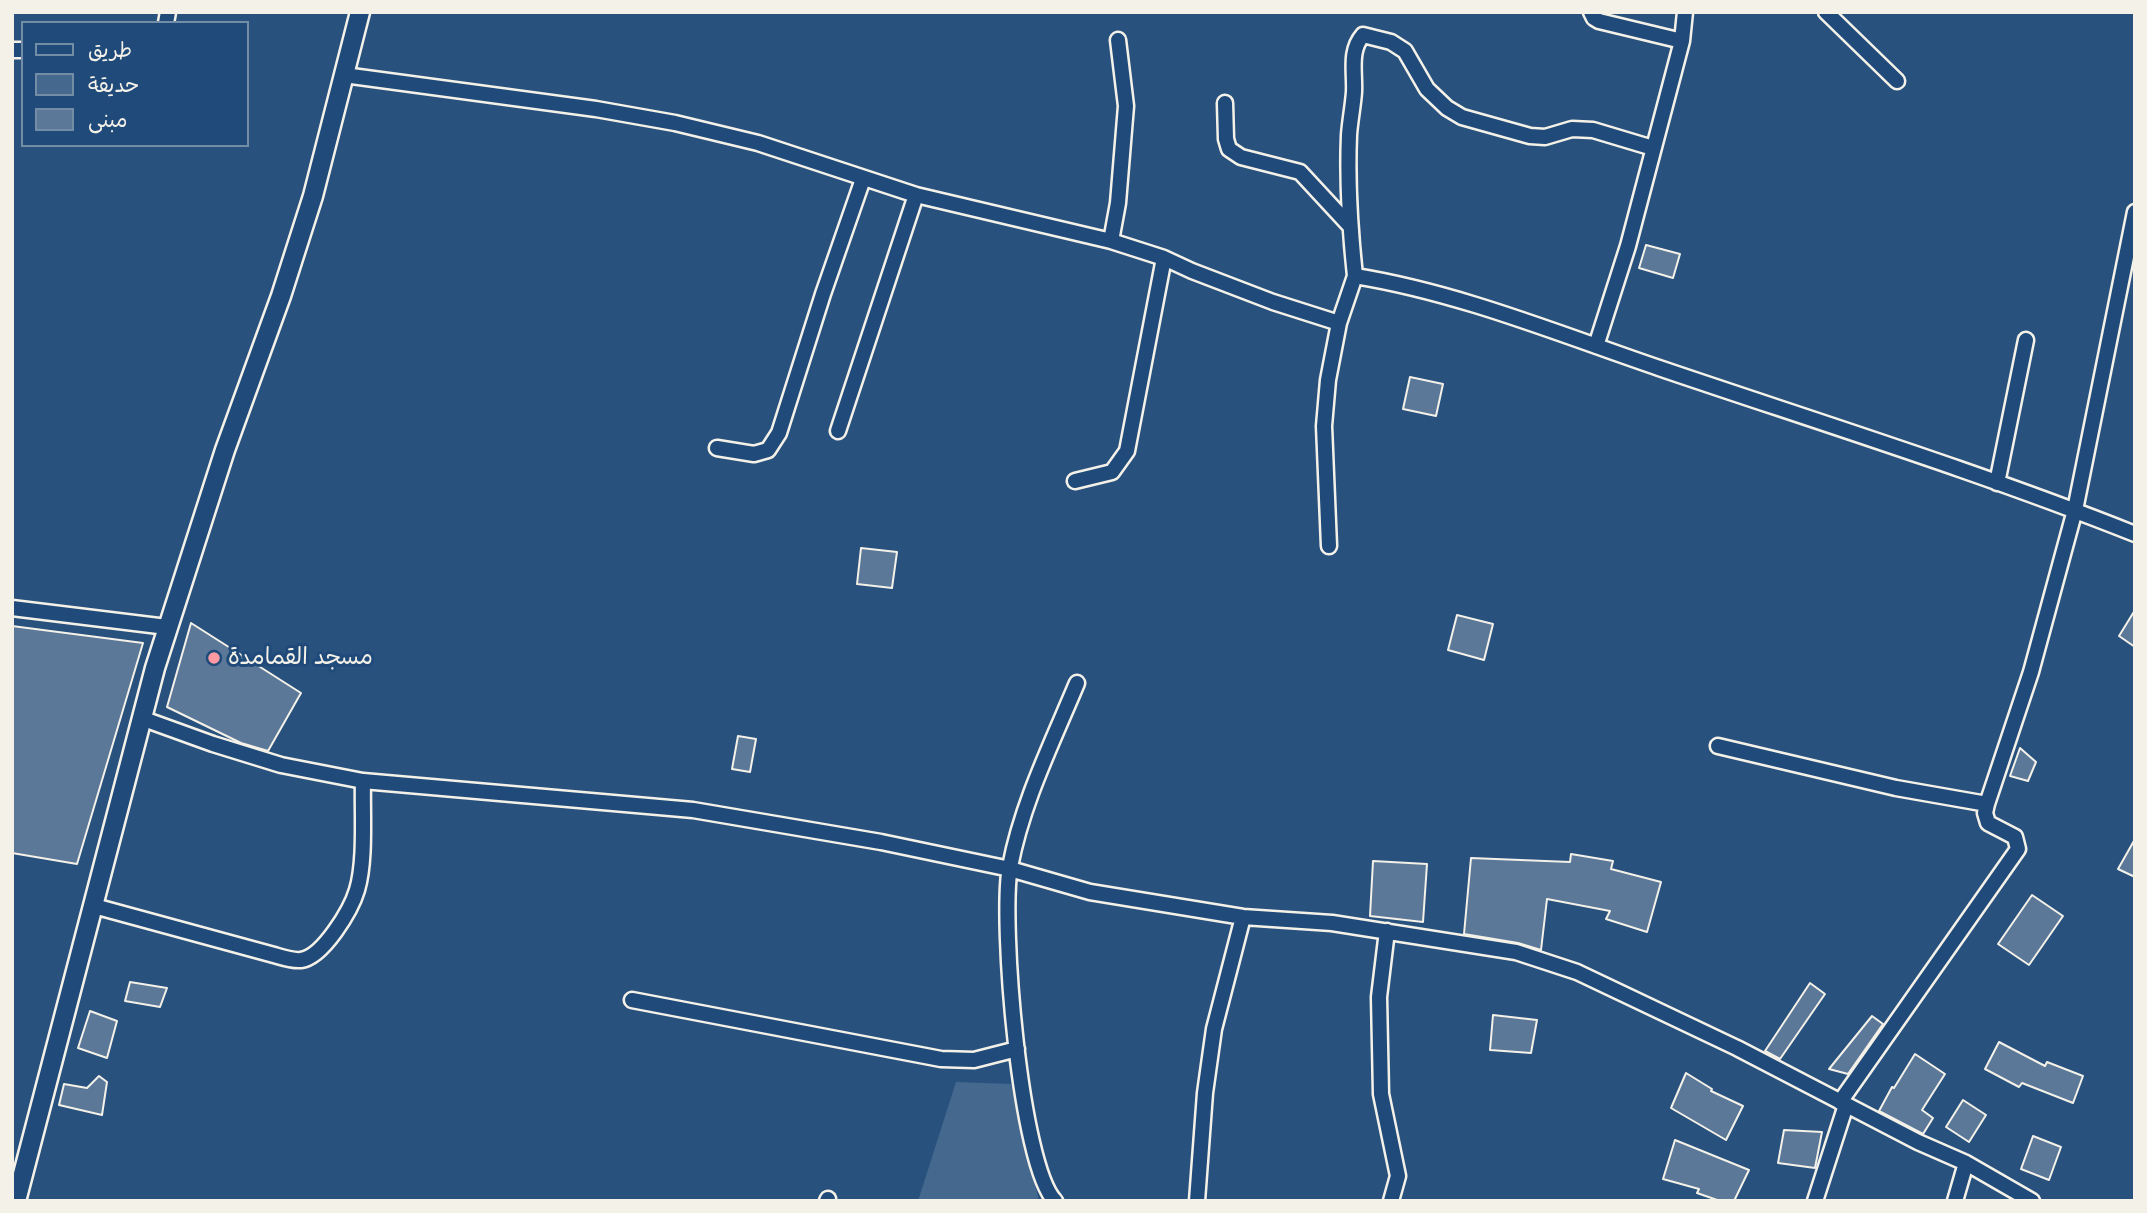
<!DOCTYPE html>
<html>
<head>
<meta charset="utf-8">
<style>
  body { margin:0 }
  #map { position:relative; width:2147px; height:1213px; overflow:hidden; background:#28517e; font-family:Sriracha,"Playpen Sans Arabic",sans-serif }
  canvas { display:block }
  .frame { position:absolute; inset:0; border:14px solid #f4f1e8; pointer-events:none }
  .legend { position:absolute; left:21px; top:21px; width:228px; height:126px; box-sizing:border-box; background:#1f4a7a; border:2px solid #748da6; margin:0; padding:9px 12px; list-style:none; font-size:21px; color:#f4f1e8 }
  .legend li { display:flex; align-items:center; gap:14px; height:35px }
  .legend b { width:35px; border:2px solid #748da6 }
</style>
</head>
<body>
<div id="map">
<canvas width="2147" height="1213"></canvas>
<div class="frame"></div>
<ul class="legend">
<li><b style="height:9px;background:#1f4a7a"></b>طريق</li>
<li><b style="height:19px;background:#45688e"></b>حديقة</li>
<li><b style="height:19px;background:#5b7899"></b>مبنى</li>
</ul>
</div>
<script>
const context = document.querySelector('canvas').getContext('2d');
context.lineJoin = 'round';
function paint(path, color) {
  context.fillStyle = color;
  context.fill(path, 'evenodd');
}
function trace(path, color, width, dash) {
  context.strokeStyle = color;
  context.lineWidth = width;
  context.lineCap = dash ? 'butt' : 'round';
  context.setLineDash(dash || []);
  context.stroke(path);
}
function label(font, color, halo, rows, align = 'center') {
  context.font = font + ' Sriracha,"Playpen Sans Arabic",sans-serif';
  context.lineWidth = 6;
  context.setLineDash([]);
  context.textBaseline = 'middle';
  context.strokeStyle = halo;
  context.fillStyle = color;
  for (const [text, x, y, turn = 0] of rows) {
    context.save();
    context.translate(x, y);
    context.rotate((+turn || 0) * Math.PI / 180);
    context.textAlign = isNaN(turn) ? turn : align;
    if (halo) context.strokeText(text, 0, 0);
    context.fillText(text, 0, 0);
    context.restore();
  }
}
const green = new Path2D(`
  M956,1082L1011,1084L1039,1201H918Z`);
const building = new Path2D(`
  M1646,245L1680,254L1673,278L1639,268Z
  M1410,377L1443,384L1436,416L1403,409Z
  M861,548L897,552L892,588L857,584Z
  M2135,610V647L2119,636Z
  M1457,615L1493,624L1484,660L1448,650Z
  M191,623L301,693L268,751L241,743L167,707Z
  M12,626L143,643L77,864L12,853Z
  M738,736L756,739L750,772L732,769Z
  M2020,748L2036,762L2028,781L2010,776Z
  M2135,839V877L2118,869Z
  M1571,854L1613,861L1611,869L1661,882L1647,932L1606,919L1610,911L1547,899L1541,950L1518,943L1464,934L1471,858L1570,862Z
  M1373,861L1427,864L1423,922L1370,916Z
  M2032,895L2063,916L2029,965L1998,944Z
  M130,982L167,988L160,1007L125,1001Z
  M1810,983L1825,994L1780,1059L1765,1051Z
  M90,1011L117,1021L107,1058L78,1048Z
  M1493,1015L1537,1020L1531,1053L1490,1050Z
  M1872,1016L1883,1024L1848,1074L1829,1069Z
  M1999,1042L2045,1066L2047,1062L2083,1076L2073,1103L2022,1083L2019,1087L1985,1069Z
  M1915,1054L1945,1074L1922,1110L1933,1118L1923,1134L1879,1111L1892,1087L1894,1088Z
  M1686,1073L1712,1089L1711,1091L1743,1106L1726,1140L1671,1108Z
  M99,1076L107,1082L102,1115L59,1105L64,1084L87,1088Z
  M1963,1100L1986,1115L1969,1142L1946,1127Z
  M1784,1130L1822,1132L1815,1168L1778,1163Z
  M2033,1136L2061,1147L2049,1180L2021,1169Z
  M1675,1140L1749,1170L1734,1201H1720L1697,1193L1699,1189L1663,1179Z`);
const minor = new Path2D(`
  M1591,12L1594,18L1599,21L1682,41
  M1826,12L1897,81
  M166,23L168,12
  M12,50H23
  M344,75L596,109L675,123L758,143L916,195L1111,241L1164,258L1192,271L1273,302L1339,323L1355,276C1460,293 1559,334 1659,368C1818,422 1979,472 2135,534
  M1225,103L1226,139L1229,149L1241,157L1300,172L1350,226
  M1111,241L1118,203L1126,106L1118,40
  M1355,276C1350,229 1347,182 1349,135C1350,121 1353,106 1354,92C1355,72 1349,51 1363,35L1391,42L1405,51L1427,89L1447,108L1462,117L1530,136L1545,137L1572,129L1593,130L1653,148
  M1596,346L1628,246L1682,41L1685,12
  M838,431L916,195
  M717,448L754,454L768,450L779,433L823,294L863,179
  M1075,481L1112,472L1127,451L1164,258
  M1997,483L2026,340
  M1329,546L1324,426L1328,380L1339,323
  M12,608L167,627
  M141,718L213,744L281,765L363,781L693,810L881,842L1010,869L1090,892L1243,917L1332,923L1516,952L1577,972L1737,1048L1918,1142L1966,1163L2032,1201
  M1718,746L1896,788L1987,804L2031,672L2075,510L2135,212
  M94,906L274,955C281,957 293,961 301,960C323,957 351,910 357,890C366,860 362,812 363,781
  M1387,931L1379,997L1381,1094L1398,1176L1391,1201
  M632,1000L941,1059L974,1060L1017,1049
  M1840,1102L2018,849L2015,837L1988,823L1985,813L1987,804
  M827,1201L828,1199
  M1055,1201C1020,1165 1000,921 1010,867C1022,803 1052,743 1077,683
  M1197,1201L1205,1093L1214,1029L1243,917
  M1815,1201L1846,1105
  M1955,1201L1966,1163`);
const tertiary = new Path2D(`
  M16,1201L155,668L225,450L281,296L313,196L360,12`);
const markers = [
  [214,658,7,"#ff9aa2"]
];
const poiNames = [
  ["مسجد القمامدة",228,658]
];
paint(green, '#45688e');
paint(building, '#5b7899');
trace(building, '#f4f1e8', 2);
trace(minor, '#f4f1e8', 19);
trace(tertiary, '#f4f1e8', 23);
trace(minor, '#1f4a7a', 14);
trace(tertiary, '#1f4a7a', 18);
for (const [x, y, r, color] of markers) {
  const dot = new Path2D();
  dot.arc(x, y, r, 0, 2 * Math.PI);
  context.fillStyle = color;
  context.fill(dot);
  trace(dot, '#1f4a7a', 2.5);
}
label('23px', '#f4f1e8', '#1f4a7a', poiNames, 'left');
</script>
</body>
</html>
